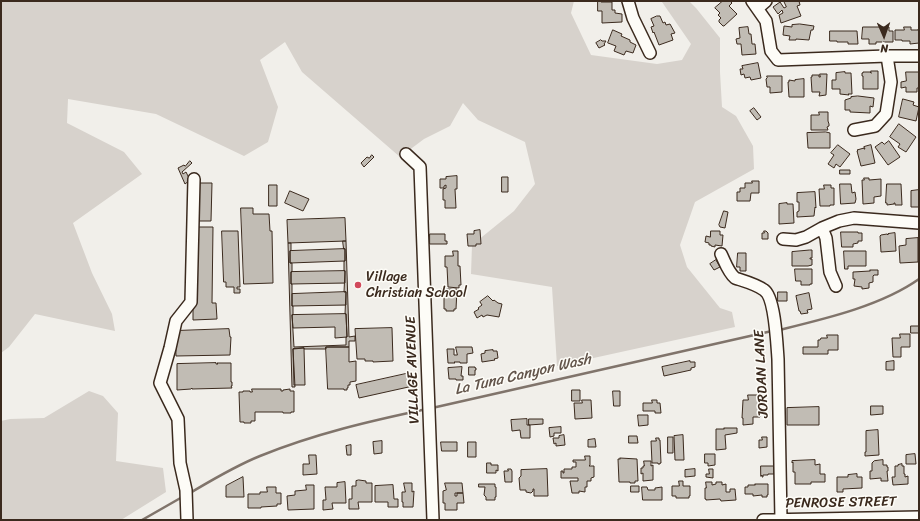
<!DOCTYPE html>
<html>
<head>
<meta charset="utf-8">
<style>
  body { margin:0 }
  #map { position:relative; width:920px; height:521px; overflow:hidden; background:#f1efea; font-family:Sriracha,sans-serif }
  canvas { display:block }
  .frame { position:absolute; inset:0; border:2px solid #3b2a1e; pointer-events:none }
  .north { position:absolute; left:864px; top:16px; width:40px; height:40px; -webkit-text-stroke:3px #fdfcf7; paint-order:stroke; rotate:178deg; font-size:11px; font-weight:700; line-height:16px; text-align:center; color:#3b2a1e }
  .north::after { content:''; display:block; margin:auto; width:14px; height:18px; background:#3b2a1e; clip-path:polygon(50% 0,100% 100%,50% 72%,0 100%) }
</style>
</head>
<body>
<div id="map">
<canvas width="920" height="521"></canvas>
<div class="frame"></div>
<div class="north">N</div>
</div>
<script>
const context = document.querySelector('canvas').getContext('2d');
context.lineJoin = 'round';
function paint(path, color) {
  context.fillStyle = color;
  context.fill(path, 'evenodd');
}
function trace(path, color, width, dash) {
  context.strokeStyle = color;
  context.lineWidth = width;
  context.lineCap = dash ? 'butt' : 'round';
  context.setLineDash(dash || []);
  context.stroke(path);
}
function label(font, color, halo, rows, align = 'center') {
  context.font = font + ' Sriracha,sans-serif';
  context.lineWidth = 3;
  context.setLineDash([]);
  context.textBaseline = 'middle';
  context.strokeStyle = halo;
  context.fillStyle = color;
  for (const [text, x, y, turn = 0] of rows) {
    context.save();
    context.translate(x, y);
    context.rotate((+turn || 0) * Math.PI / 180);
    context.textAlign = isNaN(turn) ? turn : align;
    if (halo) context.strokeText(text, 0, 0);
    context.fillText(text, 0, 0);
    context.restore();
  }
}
const green = new Path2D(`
  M1,1H574L571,13L591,55L657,64L682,60L691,44L662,2V1H689L696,8L720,38V72L722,107L736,116L753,146L754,169L695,202L680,245L687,267L720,308L732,312L735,327L557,366L552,287L471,274L472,245L514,211L535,184L525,142L478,120L463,103L450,126L424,139L400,157L302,72L285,42L260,60L278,107L268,142L244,156L156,114L68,99L67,123L124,152L142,174L73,223L92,273L112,314L115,331L35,314L9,347L1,353Z
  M89,391L103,396L118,413L116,461L163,468L166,492L121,520H1V421L10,419L44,418Z`);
const stream = new Path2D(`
  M779,330C824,319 881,306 919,279
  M432,408L772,331
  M190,493C212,480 235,466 260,456C314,434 370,421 427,409
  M142,520L184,496`);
const building = new Path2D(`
  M598,1H601V2H612V10H615V13L622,14V22L602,23V11H598Z
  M723,1H730L732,3L729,6L737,14L724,26H723L719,22V20L721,18L718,15L720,13L715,8Z
  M784,1H799L800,5L797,6L801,16L781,23L779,15L783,13L782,10L778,14L773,7L780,2L784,8L786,7Z
  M657,16H660L663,23L665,22L666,25L670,24L675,33L671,34L673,40L659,45L654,32L653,33L651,27L654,26L651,19Z
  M800,24L814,26L813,30H811L809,40L796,39V40H789L790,36L783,35L784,26L792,27V25Z
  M748,27L749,34H751L752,44H755L756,54L742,55L741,44H737L736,39L740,38L739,28Z
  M863,27H889V31H893V42H876V44H869V39H862Z
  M904,27H911V30H918L919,27V43L910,44V41H902V40H895V30H904Z
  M613,30L622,34L621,36L630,40V42L636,45L633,53L626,51L624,55L614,51L616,46L608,43Z
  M830,31H857L858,44H848V42H837V41H830Z
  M601,40L602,41H606L604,44L605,45L599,48L596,43Z
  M758,63L761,78L751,80L750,77L745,78L744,74L741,75L740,69H743L742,66Z
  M871,71H878V89H863V76H862V73H863V72H870L871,73Z
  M845,72V73H851L852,94H848L849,95L840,94V89H832V80H836V73Z
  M906,72H919V88H917V92H906V87L901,88V82L906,81Z
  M820,74H827L826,95L819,96L820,92H812L811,77H812V75H819V77H820Z
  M767,76H782V92L770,93V87H767L766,79L767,78Z
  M804,79V97H789L788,82H789V80L795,81V80Z
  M858,96L874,98L873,107L870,106V113L850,112V110H845V100L851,98V97Z
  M903,99L914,102L913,105L919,107L916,121L899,117Z
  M754,108L761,117L757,120L750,111Z
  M819,112H828V121L829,124V126L827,127L828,130H811V115H819Z
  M899,124L916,137L906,152L898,147L900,144L890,137Z
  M826,132L830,133V148H808L807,133Z
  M889,141L900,157L888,165L875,147L882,142L884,144Z
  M838,145L850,154L840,167L836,164L834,168L828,164L834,155L831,153Z
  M871,145L875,163L861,166L857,151H858L857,150L864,148V149H865L864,147Z
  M372,155L374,157L364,167L361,163L367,157L369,158Z
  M190,161L192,163L182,172L183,174L186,172L190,180L185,184L178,168L184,165L185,166Z
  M840,170H850V174H840Z
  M457,176V189H455L456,208H445V200H443V189L446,188V185L444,186V188H440V179H446V177Z
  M502,177H508V192H502Z
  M864,178H869V180L881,179V196L874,197V203L863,204L862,180H864Z
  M752,181H759V193H751L750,201H737V192H740V188H745V183H752Z
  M196,183H212L211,221H196Z
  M840,184H851L852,193L855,192L856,199L855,203L841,204Z
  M887,184H901L902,205H895V203H894V204L887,205V203H886Z
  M269,185H277V206H269Z
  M824,185H831V188H834V205H830V206H820L819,189H824Z
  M919,190V207H911V191Z
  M290,191L309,199L303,211L285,203Z
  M815,192L816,208L815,207L814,216L797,217V212L799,211V202H797V193Z
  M787,203V204H793L794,223L779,224V204Z
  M241,208H253V214H269L270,231H272L273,283L244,284Z
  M724,211L728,212L725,228L720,227L719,225Z
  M345,218L346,241L288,243L287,220Z
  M195,227H213L212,303H216L217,319L193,320V301Z
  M480,230L481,244H476V246H468L467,234H474V231Z
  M222,231H238L240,287H237V289H240V293H234V287H226V282H224Z
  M711,231H720V235H723L722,246L715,245V247L711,246V245H709V243L705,242L706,236L710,237Z
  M764,231H766L768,233V239H762V233H764Z
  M841,232H858V233H862V241H858V243L853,244V247H842Z
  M895,233L896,251L881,252L880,236L881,235L887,234L888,235V234Z
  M430,234H445V241H447V244H430Z
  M918,238V262L900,263L899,246L906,245V239Z
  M343,241H346L349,337L355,336V341H349V347H326V349H304V348L293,349L295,387H292L288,243H291V250L290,251V263H292V272H291V284H292V306H293V315H292L294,347L346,345V337H347L346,314H345L346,292H344L345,271H344V261H345V249H344Z
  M345,249V261L290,263V251Z
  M810,250H812V258H810V259H812V265L808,266H792V252Z
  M453,251H458V266H460L461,285H459V288L448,287L447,267H445V256H453Z
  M844,251H866V266H848V269H845Z
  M738,253H746V271H740V267H737Z
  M716,260L720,267L714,270L710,264Z
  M795,269H812V284H810V285H801V281H796Z
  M870,270H878V275H874L873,276V282L869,283V288L862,289V287L854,286L855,279H853V272L870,271Z
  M345,271V283L291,284V272Z
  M442,289H457L456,309H454V311H446V309H444V296H442Z
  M346,292V305L292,306V294Z
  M778,292H787V301H778Z
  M809,293L812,309L807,310L808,313L801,314L800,311H799L796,296Z
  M488,296L493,301L494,300L498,303L502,304L499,317L487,315L483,317L482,315L477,318L474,312L479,309L478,308L482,305L480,302Z
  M346,314L347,337L335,338V327L293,328L292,315Z
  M911,326H919V333H911Z
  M392,328L393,361L373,362V361H365V359H357L355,329Z
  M229,329L230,337H231L230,355L176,356L175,331Z
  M900,334H910V347H901V357H893L892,338H900Z
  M827,335H838V350H828V354H803V347H818V340H820L821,338H827Z
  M326,347H349V362L356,361V381L350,382V385H348V388H347V390H344V389H328Z
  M456,347H472L473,353L467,354V363H460V362H454L455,363H448L447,349H454V355H457Z
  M304,348L305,385H294L293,349Z
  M493,350V351H497L498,358L494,359L495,360L482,362L481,354L485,353V351Z
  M690,361V362H695V367L691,368V370L664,376L662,367Z
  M894,361V370H886V362Z
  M216,363V364H218L217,363H231V382H232V386H231L232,388L192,389V388L191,389L177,390V364Z
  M462,367L461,376H463V380H456V379H449L448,368Z
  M469,367H475V368H476V370H475V375H469Z
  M410,373L413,386L359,398L356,385Z
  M252,389H281V391H283V390L290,389V391H294V412H291V413H283V412H255V421H251V423H244V422H240L239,392H243V391H250V392H252Z
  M572,390H580V401H572Z
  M613,391H620V406H614Z
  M748,395H760V417H753V424L743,425V418H742L743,400H748Z
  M582,400H591L592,418L575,419L574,403H582Z
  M652,400H657V403H660L661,413H655V411H643V403H652Z
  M871,406H883V414L871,415Z
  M819,407V425H787V408Z
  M638,415H648V425L639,426Z
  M527,419V425H530V438H521L520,430L512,431L511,420Z
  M529,419H543V424L529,425Z
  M561,427V433H554V436L550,437L549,428Z
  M724,428H737V433L725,435L726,449L716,450V429H724Z
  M878,430L879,455L865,456V452H866V431Z
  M564,435L565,445L556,446V443L554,444L553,438H559V436Z
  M683,435L684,460H675L674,436Z
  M629,436H637L638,443H629Z
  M668,437H673V453H668Z
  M762,437H767V447L759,448V440H762Z
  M656,438H659V440H660L661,463H660V464H658V463H652L651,441H656Z
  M595,439L596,447H588V440Z
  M382,441V453L374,454L373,442Z
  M441,442H457V451H442Z
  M468,442H476V457H468Z
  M351,445V455H347L346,446Z
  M705,454H715V465L708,466V463H705Z
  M915,454L916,464H906V455Z
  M309,455H316L317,474L303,475V464H309Z
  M585,456H590V465L589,466H594V477L591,478V481H587V487H585V492L579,491V493H572L570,481H578V478H561V471H563V473H564V469H572V467H576V462H573V460H585Z
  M620,458L637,459L638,481H635V483H630V482H619L618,459H620Z
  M815,460V465L820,464V474H825V482H811V484H795V472H793V462L792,463V461Z
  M883,460V465H887V467H888V471H887L888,481H881V478L870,479V471H872V463L874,461Z
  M644,461H651V466L653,465V480L643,481V473L641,474V468H643V466H644Z
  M487,463H491V465H498V471L496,470V473H487Z
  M902,464V466H904V474H905V477L908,476V484L893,485L892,477H895V466H898V465Z
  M761,466H774V474H768V475H763V477H762V475L761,476Z
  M508,469H511L512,471V482H505L504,471H508Z
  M547,469L548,496H534V489H533V491L531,493L526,492V490H520L519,478L521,476V470Z
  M695,469V476L685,477V470Z
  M709,469H713V478L706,477V474H709Z
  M857,474V477H862V488L843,489V492H837V477H848V475Z
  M243,477L244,497H226V486Z
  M359,480L366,481V483H372V502H358L359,509H349V499H352V486H356V481Z
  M679,481H683V486H690V496H689V498H676V496H672V486H679Z
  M345,482L346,503H332L333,509L323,510V500H326L325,487H337V483Z
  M706,482H712V485L716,484V482H722V485L726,484V492H730V489H735L736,500L721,501L720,499L706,500V499H705V488H706Z
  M404,483H412V492L414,491L413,507H403V502H402V492H405Z
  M445,483H462L463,493H455V496H457V493H463L464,503H457V510H445V503H443V491L446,490Z
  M479,484H495V487H496V497H495V500H486V497L484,495L485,487H479Z
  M755,484H768V495H767V497H762V495L753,496V494H745V487H748V485H755Z
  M306,485H314V509L288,510L287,496L295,495V491L306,490Z
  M393,485L394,499H398V507H388V502H375V486Z
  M631,486H639V492H631Z
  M267,487H276V493H281V504H277V506L261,507V508H248V494H260V492H267Z
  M642,487H647L648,490H655V488L662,487V500H643Z`);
const minor = new Path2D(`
  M628,1L633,18L650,53
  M752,1L766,21L771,51L778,60L887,56H919
  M758,8L766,1
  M854,130L875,126L886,114L891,82L887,56
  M406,154L420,167L433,520
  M822,228L826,238L830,272L836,286
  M783,239L796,240L806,237L822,228L839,221L854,218L919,223
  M721,254C725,262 728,272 735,278C744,281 756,284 764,290C775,297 777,346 778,359L781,520
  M187,520L186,490L180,463L178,419L160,383L170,348L176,321L191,302L194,179
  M763,520L919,517`);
const markers = [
  [358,285,4,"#d1495b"]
];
const poiNames = [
  ["Village",366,277],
  ["Christian School",366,293]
];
const streetNames = [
  ["VILLAGE AVENUE",413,370,-92],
  ["JORDAN LANE",762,374,-93],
  ["PENROSE STREET",841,503,-1]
];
const waterNames = [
  ["La Tuna Canyon Wash",523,375,-13]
];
paint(green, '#d7d2cc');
trace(stream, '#80746b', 2.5);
paint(building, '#c1bcb4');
trace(building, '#3b2a1e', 1);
trace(minor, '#3b2a1e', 14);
trace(minor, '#fdfcf7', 11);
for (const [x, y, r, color] of markers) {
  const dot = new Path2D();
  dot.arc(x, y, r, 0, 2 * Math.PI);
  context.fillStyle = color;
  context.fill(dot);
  trace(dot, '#fdfcf7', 1.5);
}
label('14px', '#3b2a1e', '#fdfcf7', poiNames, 'left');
label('14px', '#3b2a1e', '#fdfcf7', streetNames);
label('italic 15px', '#63554b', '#fdfcf7', waterNames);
</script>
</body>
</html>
